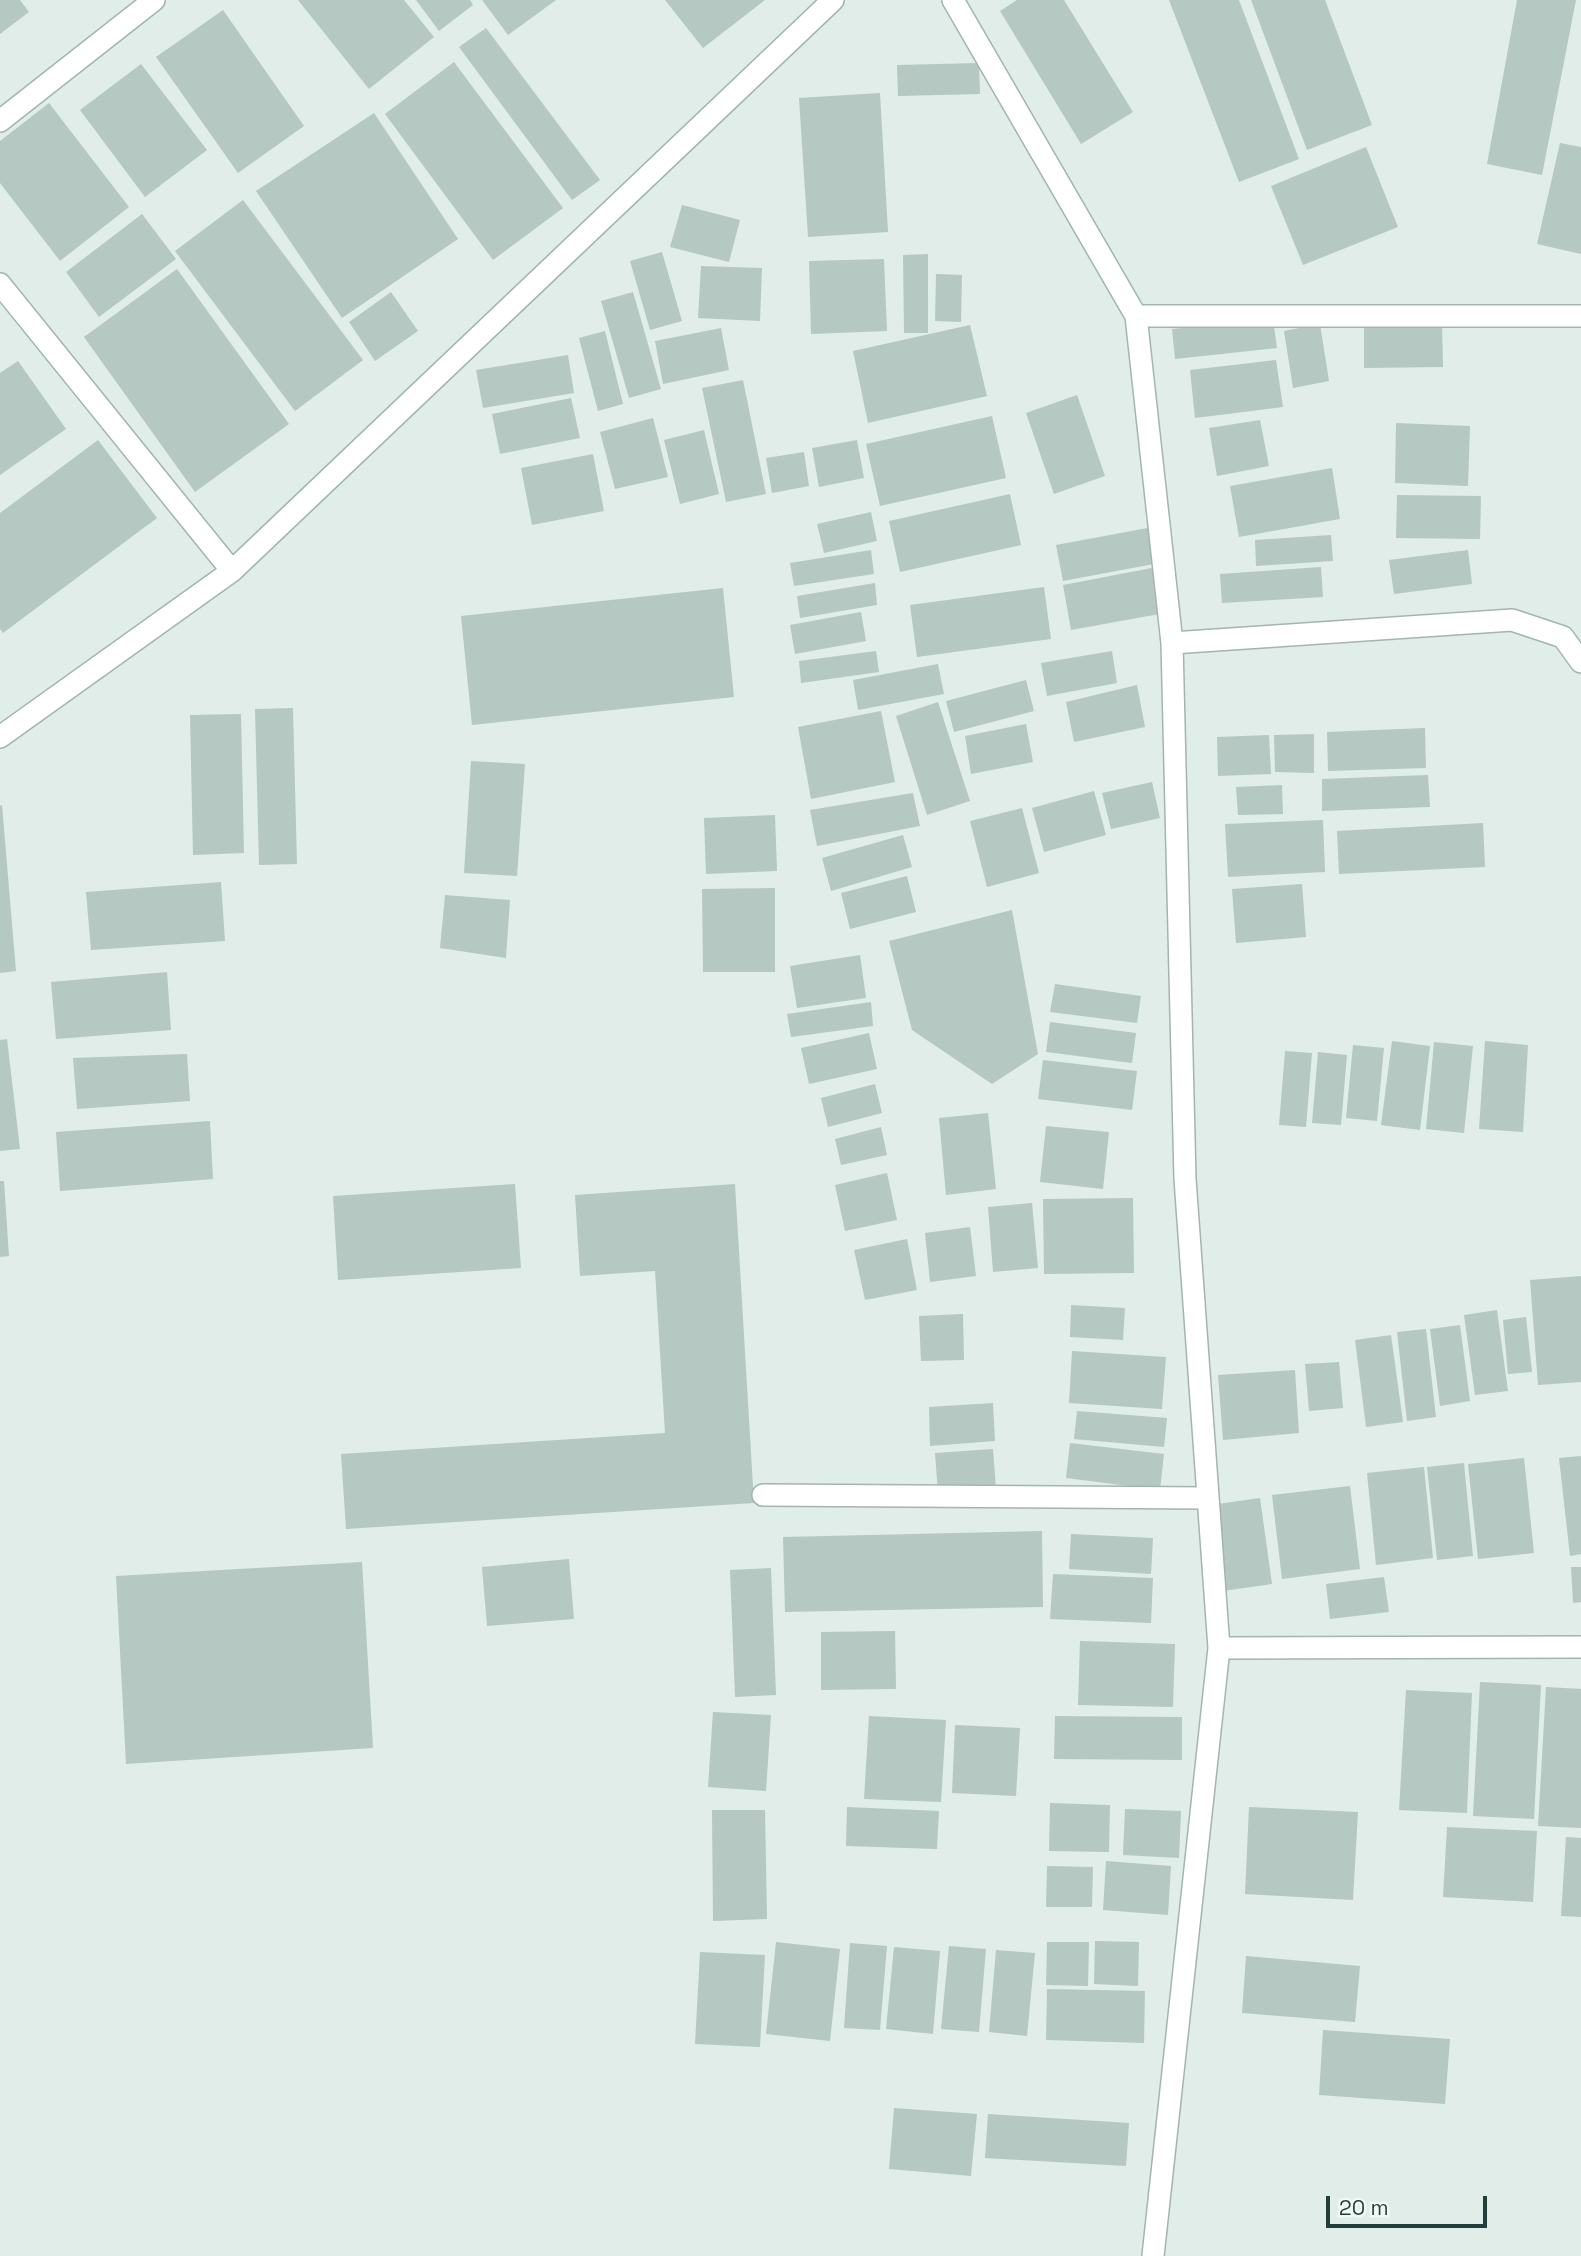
<!DOCTYPE html>
<html>
<head>
<meta charset="utf-8">
<style>
  body { margin:0 }
  #map { position:relative; width:1581px; height:2256px; overflow:hidden; background:#e0ede8; font-family:"Space Grotesk",sans-serif }
  canvas { display:block }
  .scale { position:absolute; left:1326px; top:2196px; width:161px; height:32px; box-sizing:border-box; border:4px solid #1f3f38; border-top:0; padding-left:9px; font-size:21px; line-height:24px; white-space:nowrap; color:#1f3f38; -webkit-text-stroke:5px #f1f9f6; paint-order:stroke }
</style>
</head>
<body>
<div id="map">
<canvas width="1581" height="2256"></canvas>
<div class="scale">20 m</div>
</div>
<script>
const context = document.querySelector('canvas').getContext('2d');
context.lineJoin = 'round';
function paint(path, color) {
  context.fillStyle = color;
  context.fill(path, 'evenodd');
}
function trace(path, color, width, dash) {
  context.strokeStyle = color;
  context.lineWidth = width;
  context.lineCap = dash ? 'butt' : 'round';
  context.setLineDash(dash || []);
  context.stroke(path);
}
const building = new Path2D(`
  M0,0H20L29,12L0,34Z
  M298,0H404L434,37L369,89Z
  M416,0H470L473,5L439,31Z
  M482,0H556L508,35Z
  M665,0H765L703,48Z
  M1017,0H1064L1133,112L1081,144L1000,11Z
  M1169,0H1239L1299,159L1239,182Z
  M1251,0H1325L1372,125L1307,150Z
  M1517,0H1576L1542,175L1487,164Z
  M223,10L304,126L238,173L156,57Z
  M486,28L600,180L572,200L459,47Z
  M454,62L563,208L493,260L385,114Z
  M979,63L980,94L898,96L897,65Z
  M141,64L207,150L145,197L80,110Z
  M880,93L888,232L808,237L799,98Z
  M49,103L129,207L60,261L0,183V141Z
  M374,113L458,239L342,318L256,191Z
  M1560,143L1581,147V254L1537,244Z
  M1366,147L1398,227L1303,265L1271,186Z
  M243,200L363,360L295,411L175,251Z
  M682,205L740,220L729,262L670,247Z
  M142,214L176,259L99,317L66,272Z
  M662,252L682,321L650,330L630,261Z
  M928,254V333H904L903,255Z
  M884,259L887,331L811,334L809,261Z
  M701,266L762,268L760,321L698,318Z
  M177,269L289,424L195,492L84,337Z
  M936,274L962,275L961,322L935,321Z
  M391,292L418,331L375,361L349,322Z
  M633,292L661,389L629,398L601,301Z
  M1273,319L1277,348L1175,359L1172,329Z
  M1442,323L1443,367L1364,368V325Z
  M1320,324L1329,381L1293,388L1284,331Z
  M970,325L987,396L868,423L853,351Z
  M721,328L729,370L663,384L655,341Z
  M605,331L623,404L598,411L579,338Z
  M568,355L574,393L483,408L476,370Z
  M1276,360L1283,407L1195,418L1190,370Z
  M18,361L66,429L0,475V373Z
  M743,380L766,494L726,502L702,388Z
  M1077,395L1105,476L1054,494L1026,413Z
  M571,398L580,438L500,454L492,414Z
  M992,416L1006,478L880,506L866,444Z
  M653,418L668,477L615,489L600,432Z
  M1260,420L1269,466L1217,476L1209,428Z
  M1396,423L1470,426L1468,486L1395,483Z
  M704,430L719,494L680,504L664,440Z
  M98,440L157,518L3,633L0,629V513Z
  M857,440L864,478L819,487L812,448Z
  M804,452L809,486L772,493L766,458Z
  M593,454L604,511L532,525L521,468Z
  M1332,468L1340,519L1239,537L1230,486Z
  M1010,494L1021,545L900,572L889,521Z
  M1397,495L1481,496L1480,539L1396,538Z
  M871,512L877,541L824,553L817,524Z
  M1153,527L1159,563L1063,581L1056,545Z
  M1331,535L1333,561L1256,566L1255,540Z
  M871,550L874,574L794,586L790,563Z
  M1468,550L1472,584L1394,594L1389,560Z
  M1157,567L1165,613L1071,630L1063,585Z
  M1321,567L1323,597L1222,603L1220,574Z
  M875,583L877,605L800,618L797,596Z
  M1044,587L1051,639L917,657L910,605Z
  M723,588L734,697L472,725L461,616Z
  M861,612L866,641L795,654L790,625Z
  M876,651L879,672L801,683L799,661Z
  M1112,651L1117,683L1047,696L1041,663Z
  M938,664L944,694L858,710L853,680Z
  M1026,680L1034,711L954,732L946,701Z
  M1137,685L1145,727L1074,742L1066,702Z
  M938,702L970,801L927,815L896,716Z
  M293,708L297,864L259,865L255,709Z
  M881,711L895,782L811,799L798,727Z
  M241,714L244,853L193,855L190,715Z
  M1026,724L1033,762L971,774L965,736Z
  M1425,728L1426,768L1328,771L1327,732Z
  M1314,734V773L1275,772L1274,735Z
  M1269,735L1271,774L1218,776L1217,737Z
  M471,761L525,764L517,876L464,873Z
  M1428,775L1430,807L1322,811V779Z
  M1152,782L1160,818L1111,829L1102,793Z
  M1282,785L1283,814L1238,815L1236,787Z
  M1094,791L1106,835L1044,852L1032,808Z
  M913,793L920,826L817,846L810,810Z
  M2,805L16,971L0,973V806Z
  M1022,808L1039,873L987,887L970,821Z
  M775,815L777,871L706,874L704,818Z
  M1323,820L1325,872L1228,877L1225,824Z
  M1483,823L1485,867L1339,874L1337,831Z
  M903,835L912,867L831,891L822,858Z
  M907,876L916,912L850,929L841,893Z
  M221,882L225,941L91,950L86,892Z
  M1302,884L1306,937L1236,943L1232,889Z
  M775,888V972H703L702,889Z
  M445,895L510,900L506,958L440,948Z
  M1012,910L1038,1054L992,1084L912,1030L889,941Z
  M860,955L866,998L797,1008L790,966Z
  M167,972L171,1030L56,1039L51,982Z
  M1055,984L1141,996L1137,1023L1050,1012Z
  M871,1002L873,1026L791,1037L787,1014Z
  M1050,1022L1136,1033L1132,1063L1046,1052Z
  M869,1033L877,1069L809,1084L801,1048Z
  M7,1039L20,1149L0,1151V1040Z
  M1392,1041L1430,1046L1420,1130L1381,1125Z
  M1485,1041L1528,1045L1523,1132L1479,1129Z
  M1434,1042L1473,1046L1464,1133L1426,1129Z
  M1353,1045L1384,1048L1377,1121L1346,1118Z
  M1285,1051L1312,1053L1306,1127L1279,1125Z
  M1318,1052L1347,1055L1341,1125L1312,1123Z
  M187,1054L190,1101L77,1109L73,1058Z
  M1043,1060L1137,1071L1132,1110L1038,1099Z
  M875,1084L882,1113L828,1127L821,1098Z
  M988,1113L996,1189L946,1195L939,1118Z
  M210,1121L213,1179L60,1191L56,1132Z
  M1046,1126L1109,1132L1103,1189L1040,1182Z
  M881,1127L887,1155L841,1165L835,1139Z
  M887,1173L897,1220L845,1231L835,1185Z
  M0,1181H4L9,1256L0,1257Z
  M515,1184L521,1268L338,1280L333,1196Z
  M735,1184L754,1503L346,1529L341,1454L665,1433L655,1271L580,1276L575,1195Z
  M1133,1198L1134,1273L1044,1274L1043,1199Z
  M1032,1203L1038,1268L993,1272L988,1207Z
  M970,1227L976,1276L930,1282L925,1233Z
  M907,1239L917,1290L865,1300L854,1250Z
  M1581,1276V1382L1538,1385L1530,1280Z
  M1071,1305L1125,1308L1123,1340L1070,1337Z
  M1497,1310L1508,1391L1475,1395L1464,1315Z
  M963,1314L964,1360L921,1361L919,1316Z
  M1526,1317L1532,1372L1508,1374L1503,1320Z
  M1460,1325L1470,1401L1440,1406L1430,1329Z
  M1426,1329L1436,1417L1407,1421L1397,1332Z
  M1391,1335L1403,1422L1366,1427L1355,1340Z
  M1072,1351L1166,1357L1162,1409L1069,1403Z
  M1339,1362L1343,1408L1309,1411L1305,1364Z
  M1295,1370L1299,1433L1223,1440L1218,1375Z
  M993,1403L995,1441L930,1446L929,1407Z
  M1077,1411L1167,1418L1164,1447L1074,1439Z
  M1070,1443L1164,1454L1160,1490L1066,1478Z
  M993,1449L996,1489L938,1493L935,1453Z
  M1581,1456V1554L1570,1556L1559,1458Z
  M1524,1458L1534,1553L1478,1559L1468,1464Z
  M1464,1463L1473,1556L1437,1560L1427,1467Z
  M1424,1467L1433,1558L1376,1565L1367,1473Z
  M1350,1486L1360,1569L1282,1579L1272,1495Z
  M1260,1498L1272,1584L1223,1591L1211,1505Z
  M1042,1531L1043,1607L785,1612L783,1537Z
  M1071,1534L1153,1538L1151,1574L1069,1569Z
  M569,1559L574,1619L487,1626L482,1567Z
  M362,1562L373,1748L126,1764L116,1576Z
  M1571,1567H1581V1602L1573,1603Z
  M771,1568L776,1695L735,1697L730,1570Z
  M1053,1574L1153,1578L1151,1623L1050,1619Z
  M1384,1577L1389,1612L1330,1619L1326,1584Z
  M895,1631L896,1689L821,1690V1632Z
  M1080,1641L1175,1644L1173,1707L1078,1705Z
  M1480,1682L1541,1685L1534,1819L1473,1816Z
  M1546,1687L1581,1689V1828L1538,1826Z
  M1406,1690L1472,1693L1467,1813L1399,1810Z
  M713,1712L771,1715L766,1791L708,1787Z
  M869,1716L946,1720L941,1802L864,1799Z
  M1055,1716L1182,1717V1760L1054,1759Z
  M955,1725L1020,1728L1016,1796L952,1793Z
  M1050,1803L1110,1805L1109,1852L1049,1851Z
  M847,1807L939,1811L937,1849L846,1846Z
  M1249,1807L1358,1812L1353,1900L1245,1894Z
  M1125,1809L1181,1811L1179,1858L1123,1855Z
  M712,1810H765L767,1919L713,1921Z
  M1447,1827L1537,1831L1533,1902L1443,1897Z
  M1566,1837L1581,1838V1917L1561,1916Z
  M1106,1861L1171,1866L1168,1915L1103,1910Z
  M1047,1866L1093,1867L1092,1907H1046Z
  M1095,1941L1139,1942L1138,1986L1094,1984Z
  M776,1942L840,1949L830,2041L766,2034Z
  M1047,1942H1089L1088,1986L1046,1985Z
  M850,1943L887,1946L880,2030L844,2028Z
  M949,1946L986,1949L979,2032L941,2029Z
  M894,1947L940,1951L933,2034L886,2029Z
  M996,1950L1035,1953L1027,2036L989,2032Z
  M700,1952L765,1955L760,2047L695,2044Z
  M1246,1956L1360,1966L1355,2022L1242,2013Z
  M1047,1989L1145,1991L1144,2043L1046,2040Z
  M1323,2030L1450,2039L1445,2104L1319,2095Z
  M894,2108L977,2114L971,2176L889,2169Z
  M988,2114L1129,2123L1126,2166L985,2158Z`);
const minor = new Path2D(`
  M953,0L1136,316L1172,643L1185,1179L1219,1648
  M0,121L154,0
  M0,284L232,571
  M1136,316H1581
  M1172,643L1512,620L1563,637L1581,662
  M0,737L232,571L833,0
  M763,1495L1208,1498
  M1153,2256L1219,1648L1581,1647`);
paint(building, '#b5c8c1');
trace(minor, '#a2b5b0', 24);
trace(minor, '#fff', 21);
</script>
</body>
</html>
